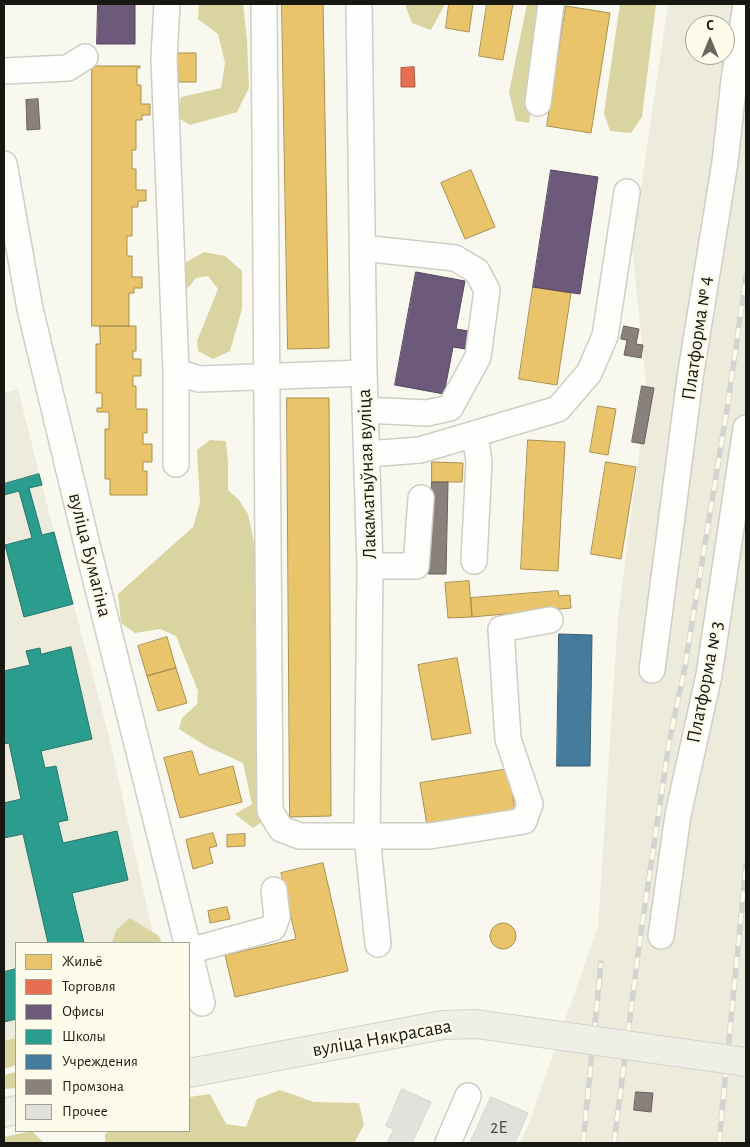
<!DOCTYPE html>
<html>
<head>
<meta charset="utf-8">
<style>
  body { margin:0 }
  #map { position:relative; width:750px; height:1147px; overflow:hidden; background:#f9f8ef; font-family:"Alegreya Sans",sans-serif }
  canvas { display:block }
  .frame { position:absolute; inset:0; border:5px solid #181812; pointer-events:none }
  .legend { position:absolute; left:15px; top:942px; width:175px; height:190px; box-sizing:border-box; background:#fdfceb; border:1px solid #a1a194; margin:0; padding:6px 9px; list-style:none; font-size:15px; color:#181812 }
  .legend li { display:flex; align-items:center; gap:10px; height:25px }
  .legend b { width:25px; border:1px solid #a1a194 }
  .north { position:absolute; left:685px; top:15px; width:50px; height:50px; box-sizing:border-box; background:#fdfceb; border:1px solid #a1a194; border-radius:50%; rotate:0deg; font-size:14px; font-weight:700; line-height:20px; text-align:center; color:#181812 }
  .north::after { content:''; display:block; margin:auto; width:18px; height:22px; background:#67665f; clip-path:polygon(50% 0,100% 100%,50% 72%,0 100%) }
</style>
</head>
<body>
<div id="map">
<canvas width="750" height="1147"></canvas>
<div class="frame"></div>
<ul class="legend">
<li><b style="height:14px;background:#e9c46a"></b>Жильё</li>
<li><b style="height:14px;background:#e76f51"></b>Торговля</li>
<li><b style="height:14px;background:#6d597a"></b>Офисы</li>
<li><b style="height:14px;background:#2a9d8f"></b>Школы</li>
<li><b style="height:14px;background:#457b9d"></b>Учреждения</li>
<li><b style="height:14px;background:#8a817c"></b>Промзона</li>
<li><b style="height:14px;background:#e2e1db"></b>Прочее</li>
</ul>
<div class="north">С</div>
</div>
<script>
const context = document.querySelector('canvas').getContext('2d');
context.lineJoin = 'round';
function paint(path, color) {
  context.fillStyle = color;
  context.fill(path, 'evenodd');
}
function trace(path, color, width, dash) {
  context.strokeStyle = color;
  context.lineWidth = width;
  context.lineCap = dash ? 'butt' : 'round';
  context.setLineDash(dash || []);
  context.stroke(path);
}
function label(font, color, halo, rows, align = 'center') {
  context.font = font + ' "Alegreya Sans",sans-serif';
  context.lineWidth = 5;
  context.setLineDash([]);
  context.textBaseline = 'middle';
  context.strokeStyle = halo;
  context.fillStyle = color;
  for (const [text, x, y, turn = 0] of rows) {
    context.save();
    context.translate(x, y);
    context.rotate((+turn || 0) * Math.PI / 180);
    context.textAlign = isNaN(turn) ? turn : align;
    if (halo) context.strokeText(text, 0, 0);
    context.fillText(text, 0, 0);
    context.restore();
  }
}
const built = new Path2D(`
  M668,4H746V1143H520L529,1123L598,926L618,617L647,392L632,248ZM695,25H725V55H695Z
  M18,389L54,532L109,736L155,943H16V1062L4,1065V393Z`);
const forest = new Path2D(`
  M199,4H243L247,40L249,88L237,112L190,125L177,117L181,97L221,88L225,63L218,34L198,19Z
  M405,4H445L431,30L412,23Z
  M527,4H546L529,123L516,121L509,92Z
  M620,4H656L642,117L631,133L610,131L604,113Z
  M204,252L225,256L242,271V309L230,351L213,359L198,351L197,341L218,289L208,276L196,278L187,289L179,281L183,264Z
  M210,440L226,441L228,462V490L239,500L248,514L260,570L265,820L253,828L235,814L252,804L243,763L206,746L179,729L182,718L197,704L198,691L176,636L160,629L135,633L121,623L118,594L193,527L200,503L197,450Z
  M130,918L159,936L162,943H112L116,930Z
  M16,1038V1065L4,1069V1041Z
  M16,1072V1088L4,1089V1075Z
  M280,1090L314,1102L359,1103L364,1125L354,1143H105V1134L111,1131H189V1097L210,1094L226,1124L246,1127L257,1099Z
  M32,1131L44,1143H4V1137Z`);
const homes = new Path2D(`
  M282,4H323L329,348L288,349Z
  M449,4H473L469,32L446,28Z
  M487,4H513L503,60L479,56Z
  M566,6L610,13L591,133L547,126Z
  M177,53H196V82H177Z
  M92,66H140V68H137V85H141V104H150V115H142V120H136V150H132V169H136V190H146V201H138V207H132V236H127V256H132V277H142V288H134V293H129V326H92Z
  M471,170L495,227L465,239L441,183Z
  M533,287L571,293L557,385L519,379Z
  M100,326H136V351H133V359H141V376H133V386H136V409H147V433H143V444H152V462H143V471H147V495H110V479H105V429H109V412H97V408H102V393H96V344H100Z
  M287,398H329L331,816L290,817Z
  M598,406L616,409L608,455L590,452Z
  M528,440L565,442L558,571L521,569Z
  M432,462L463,463L462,482H432Z
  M606,462L636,467L621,559L591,554Z
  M469,581L472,617L448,618L445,583Z
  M558,591L559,596L570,595L571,608L472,617L471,598Z
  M167,637L176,668L147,676L138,646Z
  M457,658L471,733L432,740L418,665Z
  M176,668L187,703L158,711L147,676Z
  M192,751L199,775L233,766L242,802L180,818L164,758Z
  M509,769L515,811L427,825L420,783Z
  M213,833L217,846L209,848L213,863L193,869L186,840Z
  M245,834V846L227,847V835Z
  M323,863L348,971L235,997L225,955L296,939L281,873Z
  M227,907L230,919L210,923L208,911Z
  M490 936a13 13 0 1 1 26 0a13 13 0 1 1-26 0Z`);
const shops = new Path2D(`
  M414,67L415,87H401V68Z`);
const offices = new Path2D(`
  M98,4H135V44H97Z
  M551,170L598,177L580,294L533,287Z
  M416,272L465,281L456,329L475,332L472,350L453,347L444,394L395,385Z`);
const schools = new Path2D(`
  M39,474L42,485L29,488L42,535L54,532L73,604L24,617L5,545L32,538L19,491L4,495V484Z
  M71,647L92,739L41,751L45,768L56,766L68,820L58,822L63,843L117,831L128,880L72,893L84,943H48L23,834L4,838V803L21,799L9,743L4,744V671L30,665L26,651L40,648L41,654Z
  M16,969V1019L4,1022V972Z`);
const public = new Path2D(`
  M559,634L592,635L590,766H557Z`);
const industry = new Path2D(`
  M38,99L40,129L27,130L26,100Z
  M624,326L639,329L636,344L643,345L641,358L624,355L627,340L621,339Z
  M642,386L654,388L644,444L632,442Z
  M432,482H448L446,574H429Z
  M636,1092L653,1093L651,1112L634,1110Z`);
const building = new Path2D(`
  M402,1089L431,1102L412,1143H387L394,1129L386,1126Z
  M491,1097L528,1113L515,1143H470Z`);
const minor = new Path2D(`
  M167,4L164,58L176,372L199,379L364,373
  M264,4L270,811L281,829L300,836H430L524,821L530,804L508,739L501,629L550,620
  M359,4L364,373L370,566L367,836L378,944
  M4,71L68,68L85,57
  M538,103L551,4
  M4,164L30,309L88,549L187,943
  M362,248L455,258L477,271L487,290L478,357L450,408L427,413L365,410
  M176,372V464
  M367,454L420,450L558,409L589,373L605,336L627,192
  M474,561L479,462L475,434
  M370,566H416L421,498
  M652,670L690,378L725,162L734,80L746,5
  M661,936L678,815L709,675L746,428
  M189,951L273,928L277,917L274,890
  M189,951L202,1003
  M448,1143L468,1096`);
const major = new Path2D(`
  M189,1073L443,1025L476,1024L576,1038
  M4,1113L16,1110`);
const rail = new Path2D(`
  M583,1143L601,963
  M614,1143L640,939L669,743L684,672L728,403L746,276
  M719,1143L746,865`);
const majorBridge = new Path2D(`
  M576,1038L746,1062`);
const numberNames = [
  ["2Е",499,1128]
];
const streetNames = [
  ["Платформа № 4",697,338,-82],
  ["Лакаматыўная вуліца",367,474,-92],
  ["вуліца Бумагіна",90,555,76],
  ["Платформа № 3",705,682,-79],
  ["вуліца Някрасава",382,1038,-10]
];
paint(built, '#edecdc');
paint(forest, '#dad4a0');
paint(homes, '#e9c46a');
trace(homes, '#aa9050', 1);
paint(shops, '#e76f51');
trace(shops, '#a9553e', 1);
paint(offices, '#6d597a');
trace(offices, '#54465b', 1);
paint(schools, '#2a9d8f');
trace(schools, '#25756a', 1);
paint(public, '#457b9d');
trace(public, '#385d73', 1);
paint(industry, '#8a817c');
trace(industry, '#68625c', 1);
paint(building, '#e2e1db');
trace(building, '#d6d5ce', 1);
trace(minor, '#cecdc6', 28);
trace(major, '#d3d3cf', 30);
trace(minor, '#fefefd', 25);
trace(major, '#f0efe5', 28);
trace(rail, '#d3d3d0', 5.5);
trace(rail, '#fdfceb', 4, [11]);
trace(majorBridge, '#d3d3cf', 30, []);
trace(majorBridge, '#f0efe5', 28);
label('18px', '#4a4a44', null, numberNames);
label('20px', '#181812', '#fdfceb', streetNames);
</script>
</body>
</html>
